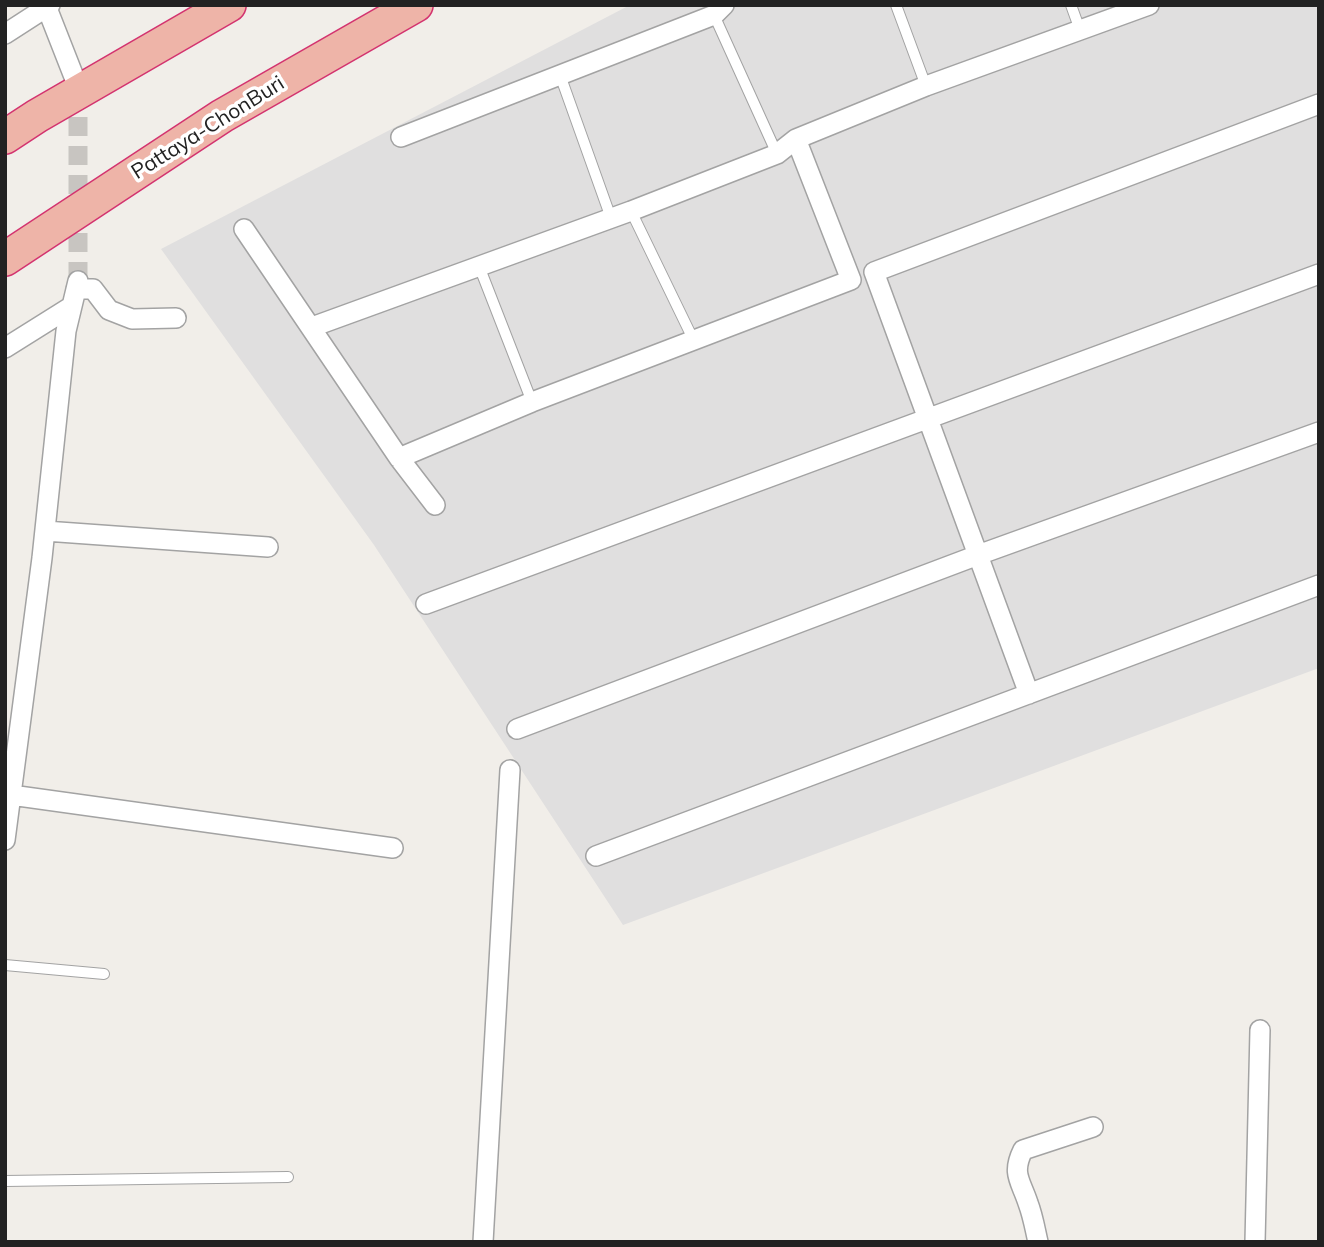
<!DOCTYPE html>
<html>
<head>
<meta charset="utf-8">
<style>
  body { margin:0 }
  #map { position:relative; width:1324px; height:1247px; overflow:hidden; background:#f1eee9; font-family:Mulish,sans-serif }
  canvas { display:block }
  .frame { position:absolute; inset:0; border:7px solid #222; pointer-events:none }
</style>
</head>
<body>
<div id="map">
<canvas width="1324" height="1247"></canvas>
<div class="frame"></div>
</div>
<script>
const context = document.querySelector('canvas').getContext('2d');
context.lineJoin = 'round';
function paint(path, color) {
  context.fillStyle = color;
  context.fill(path, 'evenodd');
}
function trace(path, color, width, dash) {
  context.strokeStyle = color;
  context.lineWidth = width;
  context.lineCap = dash ? 'butt' : 'round';
  context.setLineDash(dash || []);
  context.stroke(path);
}
function label(font, color, halo, rows, align = 'center') {
  context.font = font + ' Mulish,sans-serif';
  context.lineWidth = 7;
  context.setLineDash([]);
  context.textBaseline = 'middle';
  context.strokeStyle = halo;
  context.fillStyle = color;
  for (const [text, x, y, turn = 0] of rows) {
    context.save();
    context.translate(x, y);
    context.rotate((+turn || 0) * Math.PI / 180);
    context.textAlign = isNaN(turn) ? turn : align;
    if (halo) context.strokeText(text, 0, 0);
    context.fillText(text, 0, 0);
    context.restore();
  }
}
const residential = new Path2D(`
  M630,5H1319V668L623,925L374,545L161,249Z`);
const minorTunnel = new Path2D(`
  M78,281V87`);
const service = new Path2D(`
  M896,5L926,86
  M1071,5L1080,30
  M714,15L777,154
  M560,75L611,218
  M631,211L694,341
  M479,266L532,402
  M5,965L104,974
  M5,1181L288,1177`);
const minor = new Path2D(`
  M47,8L78,87
  M5,34L50,5
  M401,137L714,15L724,5
  M244,229L399,458L435,505
  M76,289H93L109,310L132,319L176,318
  M312,327L631,211L777,154L796,139L926,86L1149,5
  M5,348L72,306
  M399,458L532,402L851,280L796,139
  M45,531L268,547
  M426,604L1319,274
  M1029,694L874,272L1319,104
  M517,729L978,555L1319,432
  M11,795L393,848
  M5,840L42,558L66,331L78,281
  M596,856L1319,585
  M483,1242L510,770
  M1038,1242C1035,1229 1033,1216 1028,1203C1021,1181 1011,1174 1023,1150L1093,1127
  M1255,1242L1260,1030`);
const trunk = new Path2D(`
  M5,137L37,116L229,5
  M5,259L222,116L416,5`);
const streetNames = [
  ["Pattaya-ChonBuri",208,128,-32]
];
paint(residential, '#e0dfdf');
trace(minorTunnel, '#c8c5c1', 19, [19, 10]);
trace(service, '#a3a3a3', 12);
trace(minor, '#a3a3a3', 22);
trace(trunk, '#d3336f', 36);
trace(service, '#fff', 10);
trace(minor, '#fff', 19);
trace(trunk, '#eeb4a8', 33);
label('21px', '#222', '#fff', streetNames);
</script>
</body>
</html>
